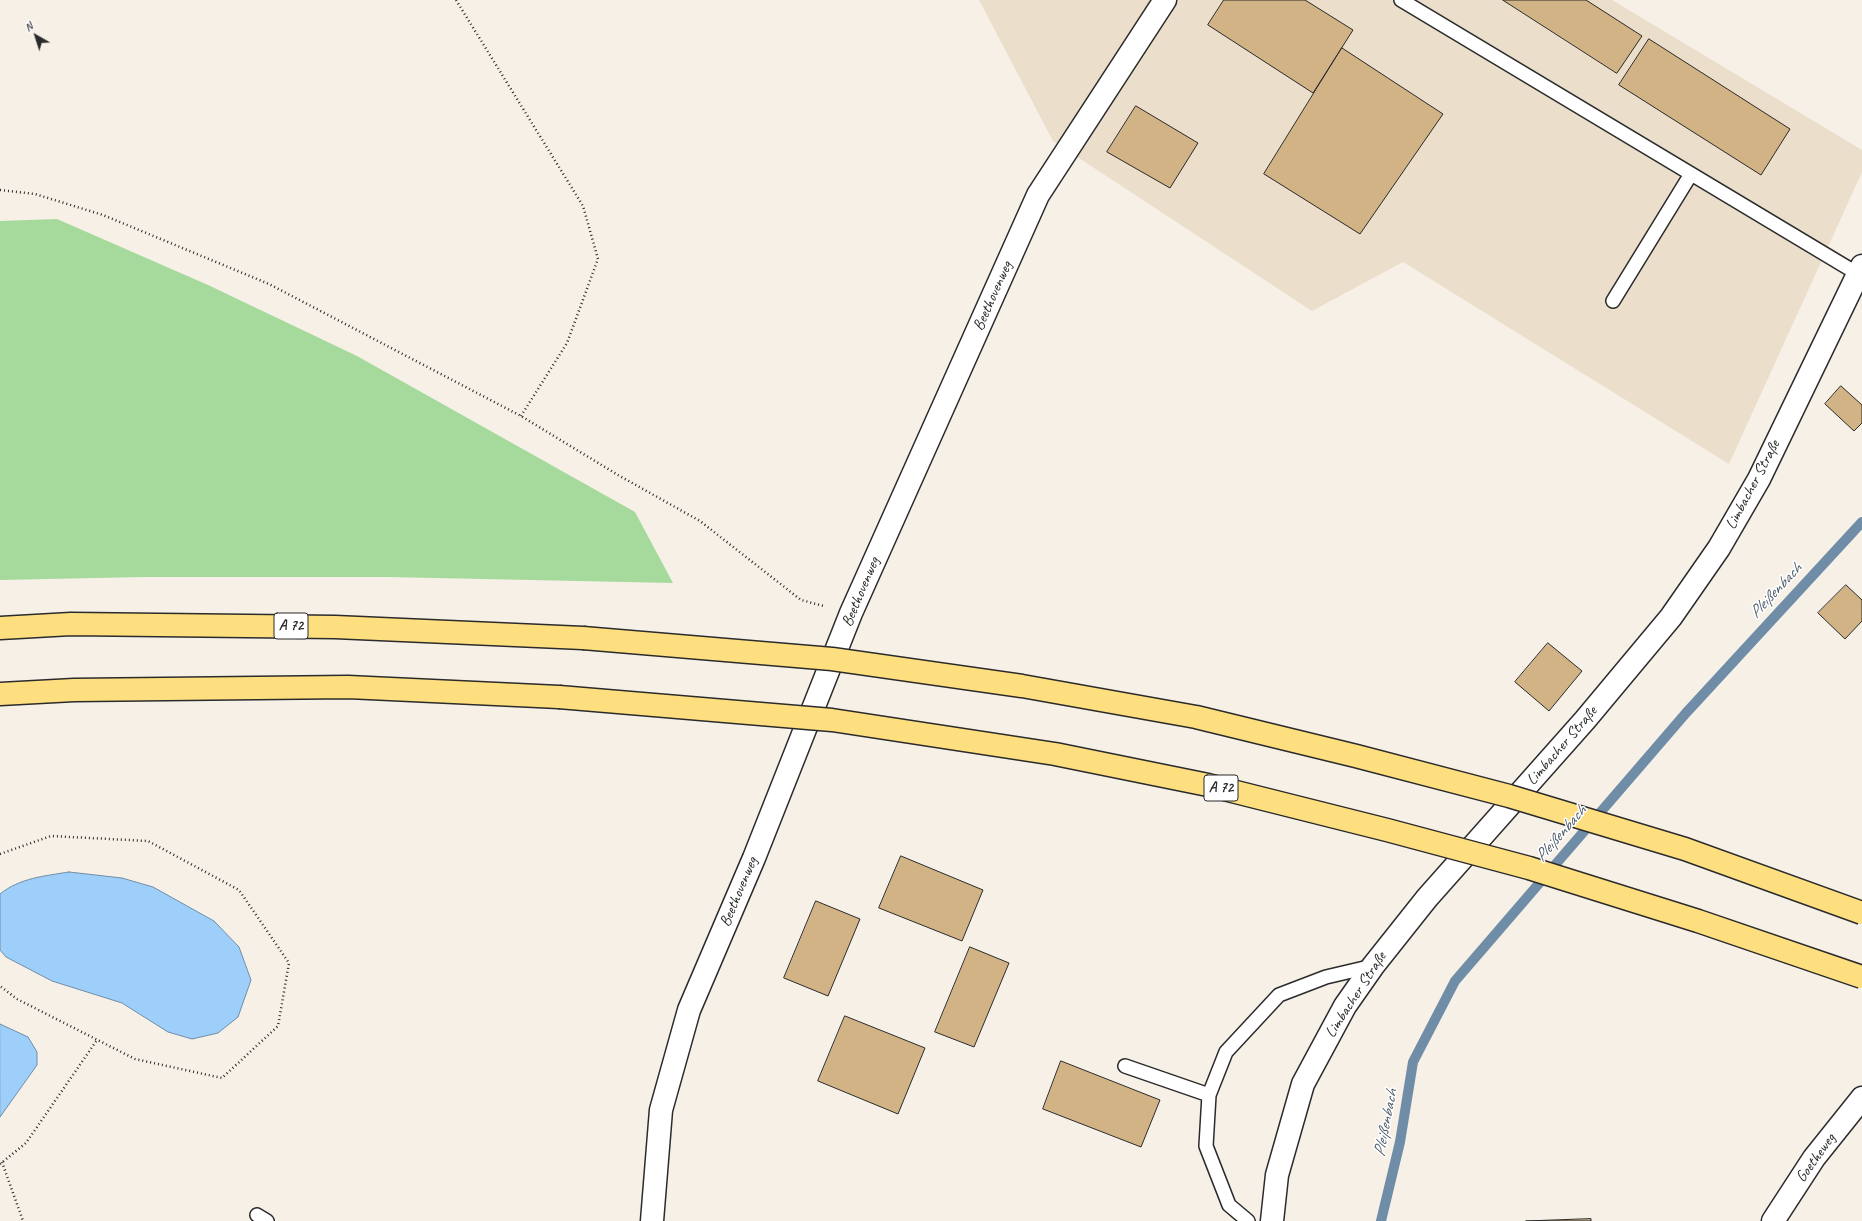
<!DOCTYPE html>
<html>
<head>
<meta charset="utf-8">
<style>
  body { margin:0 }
  #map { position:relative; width:1862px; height:1221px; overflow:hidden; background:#f6f0e7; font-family:Caveat,sans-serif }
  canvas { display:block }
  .north { position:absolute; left:16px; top:16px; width:40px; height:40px; -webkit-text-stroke:3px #fff; paint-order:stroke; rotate:321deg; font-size:11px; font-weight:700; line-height:16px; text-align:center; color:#2b2b2b }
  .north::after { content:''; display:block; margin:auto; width:14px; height:18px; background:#2b2b2b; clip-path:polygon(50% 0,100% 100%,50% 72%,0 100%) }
</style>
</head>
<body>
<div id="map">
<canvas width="1862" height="1221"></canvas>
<div class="north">N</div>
</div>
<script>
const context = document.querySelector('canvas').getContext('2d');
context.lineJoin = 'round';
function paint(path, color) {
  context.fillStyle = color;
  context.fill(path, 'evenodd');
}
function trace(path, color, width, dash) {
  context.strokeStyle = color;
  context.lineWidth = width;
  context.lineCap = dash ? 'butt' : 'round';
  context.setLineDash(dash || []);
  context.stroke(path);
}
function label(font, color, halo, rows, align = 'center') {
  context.font = font + ' Caveat,sans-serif';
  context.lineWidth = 3;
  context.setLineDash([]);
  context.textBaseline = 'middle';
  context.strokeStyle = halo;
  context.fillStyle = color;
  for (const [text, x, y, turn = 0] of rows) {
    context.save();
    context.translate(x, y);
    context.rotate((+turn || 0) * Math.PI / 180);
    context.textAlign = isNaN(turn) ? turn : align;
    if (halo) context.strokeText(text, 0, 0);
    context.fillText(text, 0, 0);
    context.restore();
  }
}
const built = new Path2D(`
  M979,0H1612L1862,150V172L1729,464L1403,262L1312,311L1053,141Z`);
const green = new Path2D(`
  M57,219L208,285L357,356L635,512L673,583L388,577H143L0,580V221Z`);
const water = new Path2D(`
  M69,872L122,878L153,887L214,921L239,947L251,980L238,1017L218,1033L192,1039L168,1032L122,1003L52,981L6,957L0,950V894C20,878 44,876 69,872Z
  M0,1024L28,1037L37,1052V1065L0,1117Z`);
const stream = new Path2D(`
  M1381,1221L1400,1142L1413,1062L1455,981L1686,713L1862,522`);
const building = new Path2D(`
  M1224,0H1305L1353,30L1313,93L1208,25Z
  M1503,0H1586L1642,36L1617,73Z
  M1649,39L1790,129L1761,175L1619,85Z
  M1342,48L1443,114L1360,234L1264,174Z
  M1136,106L1198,143L1170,188L1107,152Z
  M1841,386L1862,405V423L1854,431L1825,404Z
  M1846,585L1862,600V621L1845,639L1818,613Z
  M1548,643L1582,671L1549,711L1515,682Z
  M901,856L983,890L962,941L879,908Z
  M816,901L860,919L828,996L784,978Z
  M970,947L1009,963L974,1047L935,1032Z
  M845,1016L925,1048L898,1114L818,1081Z
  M1061,1061L1160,1100L1141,1147L1043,1109Z
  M1591,1219V1221H1526Z`);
const path = new Path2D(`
  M456,0L583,206L598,259L567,343L521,416
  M0,190L35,194L103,215L269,284L521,416L618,475L700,521L801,600L824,606
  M0,854L51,836L148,841L239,890L289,963L278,1026L222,1078L135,1059L17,999L0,986
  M2,1162L23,1221
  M0,1164L26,1143L97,1040`);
const service = new Path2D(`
  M1401,0L1858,274
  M1613,301L1691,174
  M1125,1066L1209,1095
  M257,1215L267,1221
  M1248,1221L1229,1205L1206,1146L1209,1095L1226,1052L1279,995L1326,977L1373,966`);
const minor = new Path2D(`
  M652,1221L661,1110L689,1010L754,858L851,613L1038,195L1165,0
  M1773,1221L1814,1158L1862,1098`);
const tertiary = new Path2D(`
  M1272,1221L1277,1175L1303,1084L1345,1006L1373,966L1427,898L1585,720L1671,617L1719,548L1759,479L1862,266`);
const motorway = new Path2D(`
  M0,628L71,624L335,627L583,638
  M0,694L74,690L348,687L559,697`);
const motorwayBridge = new Path2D(`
  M583,638L832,659L1022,686L1196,717L1356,756L1509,796L1685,849L1862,913
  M559,697L832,720L1055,754L1208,785L1387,830L1529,868L1698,921L1862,977`);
const shields = [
  [291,626,34],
  [1221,788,34]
];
const shieldNames = [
  ["A 72",291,626],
  ["A 72",1221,788]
];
const streetNames = [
  ["Beethovenweg",993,296,-66],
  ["Limbacher Straße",1753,485,-62],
  ["Beethovenweg",861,592,-67],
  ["Limbacher Straße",1562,746,-49],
  ["Beethovenweg",739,892,-67],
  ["Limbacher Straße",1356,995,-57],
  ["Goetheweg",1816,1158,-54]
];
const waterNames = [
  ["Pleißenbach",1776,591,-47],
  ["Pleißenbach",1561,834,-49],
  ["Pleißenbach",1386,1123,-79]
];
paint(built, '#ebdeca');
paint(green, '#a6da9d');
paint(water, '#9ecefa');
trace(water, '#708da7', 1);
trace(stream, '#708da7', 10);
paint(building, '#d1b386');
trace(building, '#2b2b2b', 1);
trace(service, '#2b2b2b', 16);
trace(minor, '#2b2b2b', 25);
trace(tertiary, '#2b2b2b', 25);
trace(motorway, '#2b2b2b', 25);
trace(path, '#2b2b2b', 2.5, [1, 3]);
trace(service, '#fff', 13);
trace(minor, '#fff', 22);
trace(tertiary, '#fff', 22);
trace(motorway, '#fedf80', 22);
trace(motorwayBridge, '#2b2b2b', 25, []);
trace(motorwayBridge, '#fedf80', 22);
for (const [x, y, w] of shields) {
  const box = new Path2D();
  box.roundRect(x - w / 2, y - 13, w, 26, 3);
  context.fillStyle = '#fff';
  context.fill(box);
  trace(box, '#2b2b2b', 1);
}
label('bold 15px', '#2b2b2b', null, shieldNames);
label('16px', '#2b2b2b', '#fff', streetNames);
label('italic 17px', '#4e5c69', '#fff', waterNames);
</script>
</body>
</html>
